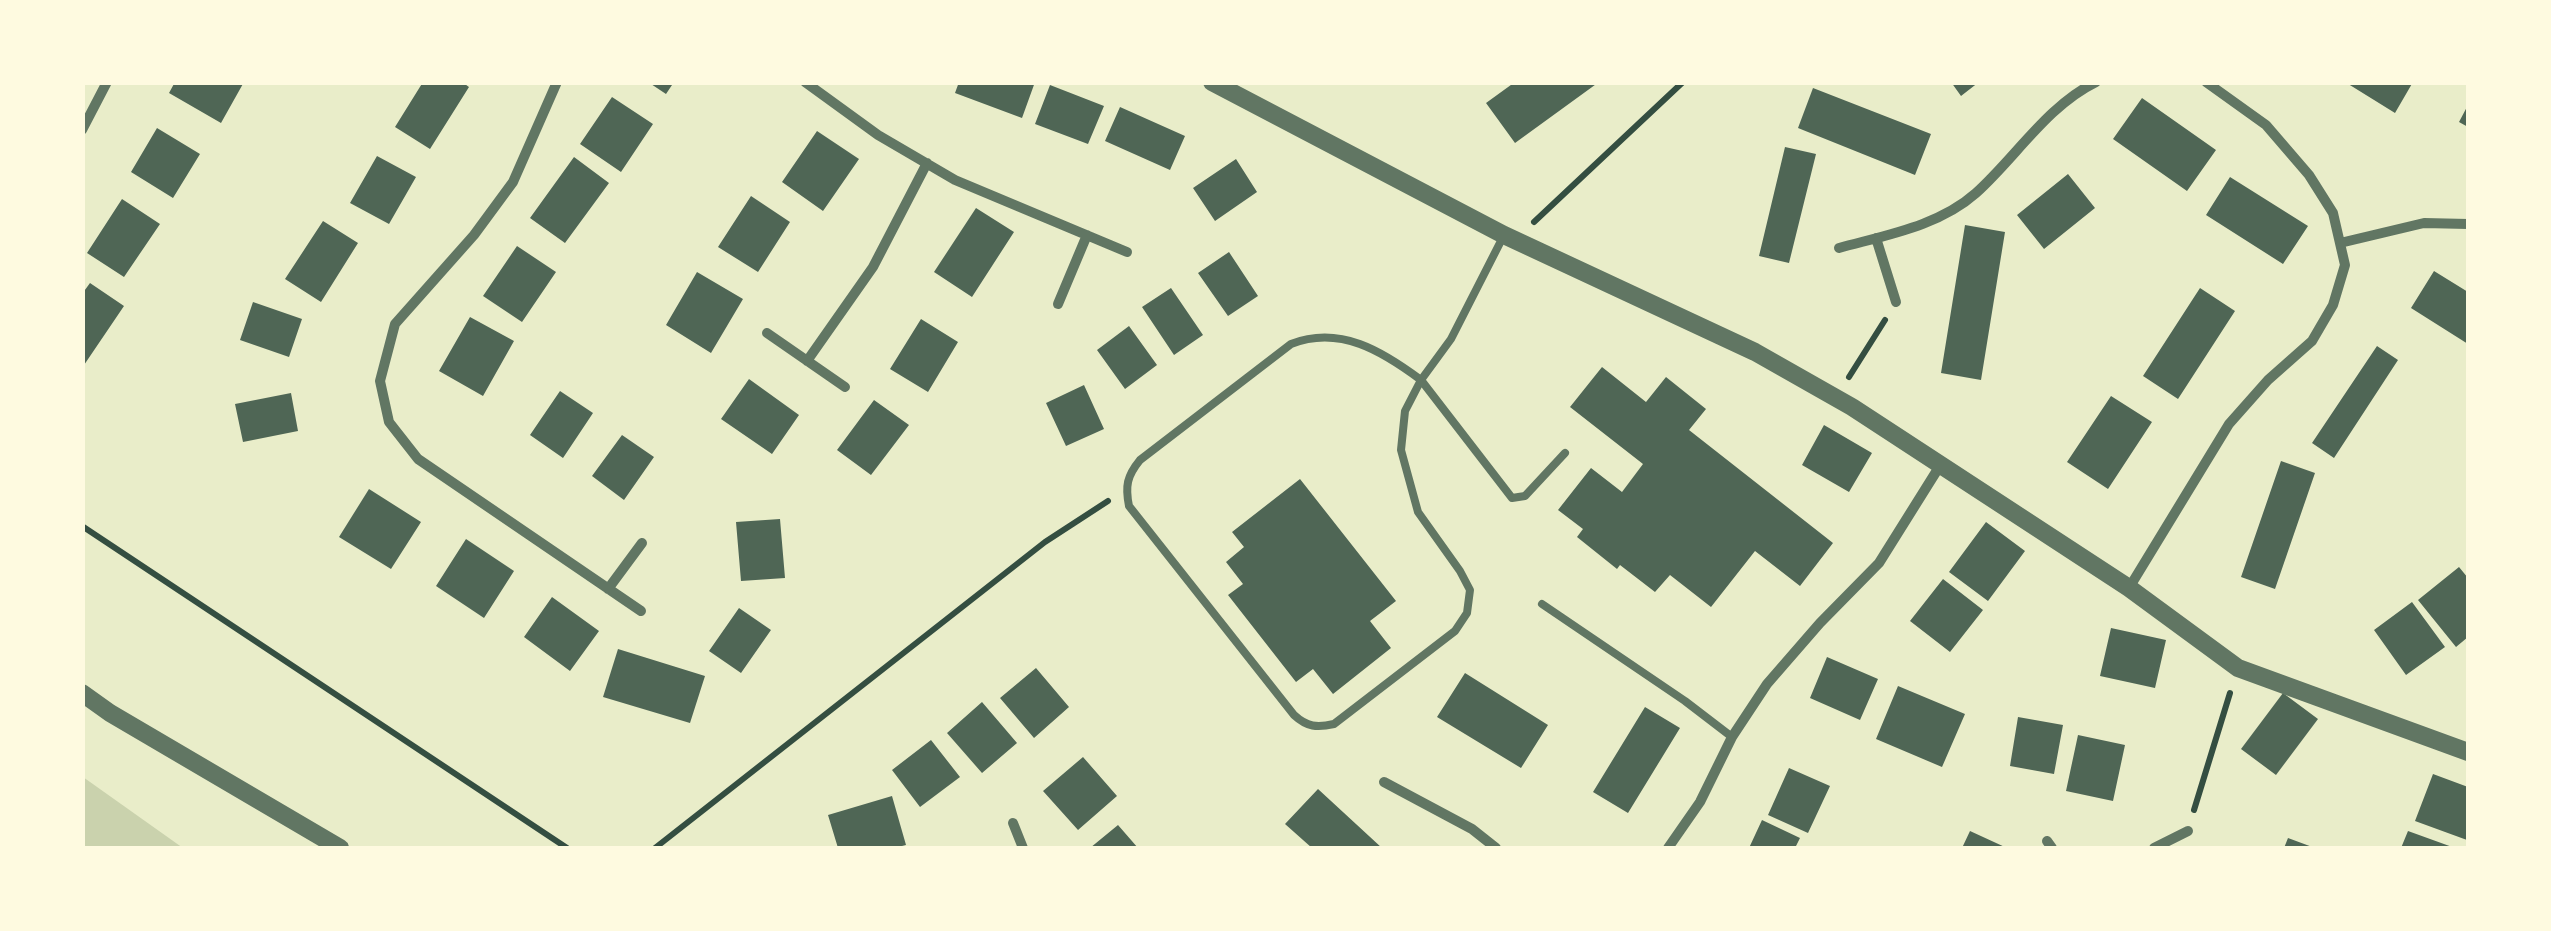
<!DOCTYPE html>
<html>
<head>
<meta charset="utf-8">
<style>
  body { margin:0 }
  #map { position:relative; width:2551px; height:931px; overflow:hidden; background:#e9edc9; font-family:Mulish,sans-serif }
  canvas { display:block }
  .frame { position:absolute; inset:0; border:85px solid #fefae0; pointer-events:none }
</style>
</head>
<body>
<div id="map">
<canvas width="2551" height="931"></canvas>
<div class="frame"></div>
</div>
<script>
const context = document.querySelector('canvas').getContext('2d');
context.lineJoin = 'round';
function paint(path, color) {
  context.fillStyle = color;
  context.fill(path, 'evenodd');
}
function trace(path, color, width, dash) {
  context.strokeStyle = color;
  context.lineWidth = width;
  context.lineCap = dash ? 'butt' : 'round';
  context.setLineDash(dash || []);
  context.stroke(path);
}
const green = new Path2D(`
  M83,777L183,848H83Z`);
const building = new Path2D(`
  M175,82H244L221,123L169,93Z
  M423,82H462L469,87L430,149L395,127Z
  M648,82H674L666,94Z
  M959,82H1035L1022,118L955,93Z
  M1515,82H1599L1515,143L1486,103Z
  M1951,82H1979L1961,96Z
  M2345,82H2413L2395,113Z
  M1050,85L1104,106L1088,144L1035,124Z
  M1813,88L1931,134L1915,175L1798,128Z
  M612,97L653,124L621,172L580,144Z
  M2142,98L2216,150L2187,191L2113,139Z
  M2468,105V127L2459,122Z
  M1120,107L1185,136L1170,170L1105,141Z
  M157,128L200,154L173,198L131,172Z
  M817,131L859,159L823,211L782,182Z
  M1785,147L1816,154L1789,263L1759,256Z
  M377,156L416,177L389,224L350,203Z
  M574,157L609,183L565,243L530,218Z
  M1236,159L1257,192L1215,221L1193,188Z
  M2068,174L2095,208L2044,249L2017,215Z
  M2230,177L2308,226L2283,264L2206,215Z
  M751,196L790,222L758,272L718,247Z
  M122,199L160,224L124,277L87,253Z
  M976,208L1014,232L972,297L934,272Z
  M323,221L358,243L321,302L285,279Z
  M1965,225L2005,232L1981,380L1941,373Z
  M517,246L556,272L522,322L483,296Z
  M1229,252L1258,296L1228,316L1198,273Z
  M2434,271L2468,292V344L2411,308Z
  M697,272L743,299L711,353L666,325Z
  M90,283L124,306L82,368V294Z
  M1171,288L1203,335L1174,355L1142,307Z
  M2200,288L2235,311L2178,399L2143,376Z
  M253,302L302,319L289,357L240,340Z
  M470,317L514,341L483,396L439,371Z
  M921,319L958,342L928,392L890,369Z
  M1129,326L1157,365L1125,389L1097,350Z
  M2377,346L2398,360L2334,458L2312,443Z
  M1602,367L1646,402L1666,377L1706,409L1689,430L1833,543L1800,586L1755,551L1711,607L1670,575L1655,592L1620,565L1617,569L1577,537L1583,529L1558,510L1591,468L1622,492L1643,464L1570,407Z
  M749,379L799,415L772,454L721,419Z
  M1084,385L1104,429L1066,446L1046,403Z
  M560,391L593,413L563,458L530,435Z
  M291,393L298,431L243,442L235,404Z
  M2111,396L2152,422L2108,489L2067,462Z
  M874,400L909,425L871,475L837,450Z
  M1824,425L1872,453L1849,492L1802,465Z
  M622,435L654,457L624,500L592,476Z
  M2281,461L2315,473L2275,589L2241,577Z
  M1300,479L1396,601L1370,621L1391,648L1333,694L1313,669L1296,682L1228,595L1243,584L1226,562L1244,547L1232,532Z
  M369,489L421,522L391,569L339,537Z
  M780,519L785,578L741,581L736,522Z
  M1986,522L2025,551L1988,601L1949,572Z
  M466,539L514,571L484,618L436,586Z
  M2459,567L2468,578V637L2456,647L2418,600Z
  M1943,579L1983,610L1950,652L1910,621Z
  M552,597L599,631L570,671L524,637Z
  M2412,602L2445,647L2406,675L2374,630Z
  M739,608L771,630L741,673L709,651Z
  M2111,628L2166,640L2155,688L2100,676Z
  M618,649L705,676L690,723L603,697Z
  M1827,657L1878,679L1860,720L1810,698Z
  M1036,668L1069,707L1034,738L1000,698Z
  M1465,673L1548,725L1521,768L1437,717Z
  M1898,686L1965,714L1942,767L1876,739Z
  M2283,693L2318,719L2276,775L2241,749Z
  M982,702L1017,743L982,773L947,733Z
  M1645,707L1680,728L1628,813L1593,792Z
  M2018,717L2063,725L2054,774L2010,766Z
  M2078,735L2125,745L2113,801L2066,791Z
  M931,740L960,777L920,807L892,770Z
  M1083,757L1117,796L1078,830L1043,791Z
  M1789,768L1830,786L1808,833L1768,815Z
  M2433,774L2468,787L2467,840L2415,821Z
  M1318,789L1382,848H1312L1285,824Z
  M892,796L906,845L894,848H838L828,815Z
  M1762,820L1800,838L1795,848H1749Z
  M1118,825L1138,848H1090Z
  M1970,831L2007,848H1962Z
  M2408,831L2455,848H2401Z
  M2288,838L2315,848H2284Z`);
const path = new Path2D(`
  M1534,222L1683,82
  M1849,377L1885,320
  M82,526L567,848
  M2194,810L2230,693
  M655,848L1045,542L1108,501`);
const service = new Path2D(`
  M1504,235L1451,339L1421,380C1382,351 1340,325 1291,344L1140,460C1127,476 1125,486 1129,506L1294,715C1307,727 1317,728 1334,724L1455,631L1467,613L1470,590L1460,571L1418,512L1401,450L1405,411L1421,380L1512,498L1525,496L1565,453
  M1542,604L1685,701L1732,737`);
const minor = new Path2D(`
  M557,82L513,182L474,235L395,324L380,381L389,422L418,459L641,611
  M805,82L878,135L955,180L1127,252
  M82,130L107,82
  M1876,238L1896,302
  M2340,243L2424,223L2468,224
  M1839,248C1886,235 1939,226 1976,193C2016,157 2047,106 2096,82
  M1058,304L1087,235
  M767,333L845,387
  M807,361L873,267L927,163
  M2129,588L2229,424L2268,380L2312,341L2333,305L2345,265L2333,213L2309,175L2266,125L2206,82
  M608,589L642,543
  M1384,782L1472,829L1496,848
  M1013,823L1023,848
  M2047,841L2052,848
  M1668,848L1700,802L1732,737L1767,684L1820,623L1879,563L1941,464
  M2154,848L2188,831`);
const tertiary = new Path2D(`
  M1212,82L1504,235L1755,352L1852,407L2129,588L2238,668L2468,752
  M82,693L110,713L340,848`);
paint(green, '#cad2ad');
paint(building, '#4f6655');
trace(path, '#344e41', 6);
trace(service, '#617663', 8);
trace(minor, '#617663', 10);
trace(tertiary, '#617663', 18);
</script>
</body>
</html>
